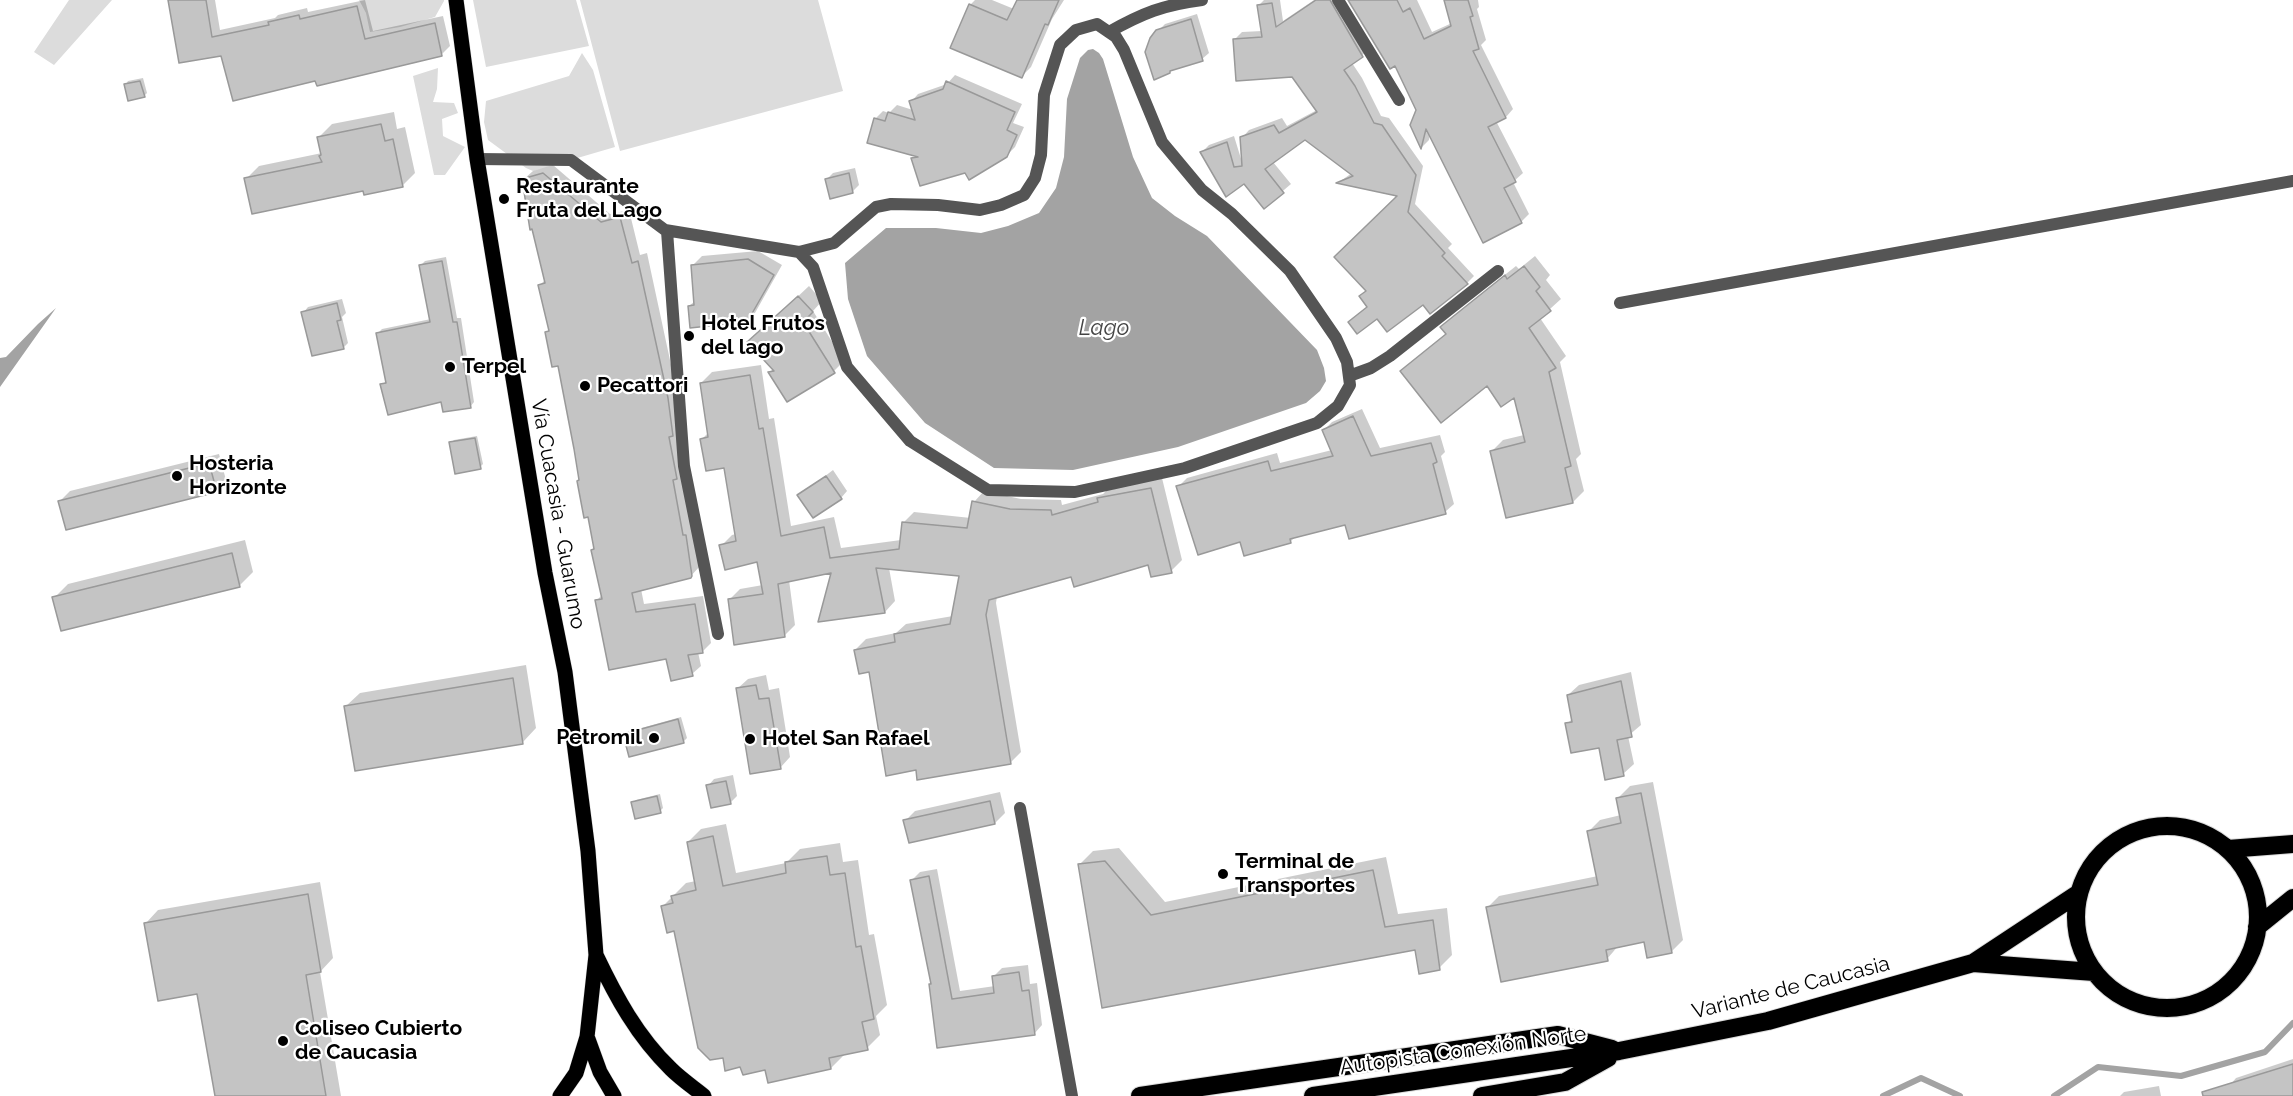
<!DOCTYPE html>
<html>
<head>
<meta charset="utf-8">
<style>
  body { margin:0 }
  canvas { display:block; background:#fff }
</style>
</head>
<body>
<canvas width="2293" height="1096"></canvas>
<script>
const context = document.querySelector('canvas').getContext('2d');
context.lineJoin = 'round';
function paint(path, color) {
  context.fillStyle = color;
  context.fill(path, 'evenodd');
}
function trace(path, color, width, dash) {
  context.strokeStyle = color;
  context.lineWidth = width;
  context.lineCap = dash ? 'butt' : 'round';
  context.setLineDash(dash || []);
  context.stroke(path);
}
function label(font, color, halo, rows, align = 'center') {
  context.font = font + ' Raleway,sans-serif';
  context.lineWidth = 4.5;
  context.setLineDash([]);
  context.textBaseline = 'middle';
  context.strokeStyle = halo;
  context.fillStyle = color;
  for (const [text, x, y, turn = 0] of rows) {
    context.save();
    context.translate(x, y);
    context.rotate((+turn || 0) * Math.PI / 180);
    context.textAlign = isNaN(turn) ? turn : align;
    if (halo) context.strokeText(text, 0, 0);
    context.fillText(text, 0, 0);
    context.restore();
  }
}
const green = new Path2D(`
  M69,0H112L54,65L34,52Z
  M359,0H444V1L435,17L400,27L370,32L366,13Z
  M473,0H576L589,46L486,67Z
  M580,0H818L843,91L620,151Z
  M582,53L593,70L615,147L533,171L526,168L488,140L484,122L486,101L569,76Z
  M438,68L437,89L433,102L454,103L458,113L442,119L443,136L465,147L445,175H434L413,76Z`);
const water = new Path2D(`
  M1093,49L1099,53L1103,59L1133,157L1152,198L1175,216L1207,236L1317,350L1324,368L1326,381L1320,391L1306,403L1178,447L1073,470L994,468L925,423L867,356L848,299L845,263L886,228H936L981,233L1008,226L1039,213L1056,188L1064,157L1067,99L1080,58L1088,50Z
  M56,308L0,387V358L6,357L38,324Z`);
const shadow = new Path2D(`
  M169,0H215L220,30L275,18L278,15L307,8L308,12L365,0L373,31L443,16L450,46L442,54L316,79L222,54Z
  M975,0H992L1014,9L1018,0H1064L1052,19L1031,67L1021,77L970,5Z
  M1264,0H1280L1283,21L1314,0H1333L1370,49L1352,63L1362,78L1381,116L1389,118L1423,166L1415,204L1452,244L1448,248L1474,276L1467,283L1423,302L1377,317L1350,322L1369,306L1368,290L1400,195L1339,182L1352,173L1305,138L1273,162L1291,184L1264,207L1245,182L1202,152L1209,145L1234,136L1242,162V138L1249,130L1282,118L1287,126L1317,110L1293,75L1234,40L1242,32L1262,31L1258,6Z
  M1349,0H1417L1432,32L1452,23L1445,0H1478L1479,7L1477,9L1486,40L1481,45L1513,109L1506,117L1496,121L1523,173L1513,182L1529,214L1521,222L1430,134L1429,140L1422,147L1411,125L1418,110L1396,64Z
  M1197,14L1209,53L1202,59L1173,69L1170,72L1151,38L1165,24Z
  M955,75L1022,104L1013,123L1024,127L1015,147L1006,156L966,171L913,159L917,155L875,119L883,111L889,113L897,105L913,110L911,102L918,94L947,84Z
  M143,78L147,93L144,96L126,84L128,81Z
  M394,112L397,129L405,127L415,173L402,186L364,189L246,179L259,166L322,153L319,137L332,124Z
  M553,165L610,214L629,210L640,255L647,253L676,388L700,566L690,577L641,589L644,604L703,596L711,643L702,652H698L701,666L692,674L667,657L596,601L602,595L595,548L560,364L547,333L550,329L540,285L546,279L524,179L533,171Z
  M855,168L859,185L852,192L827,179L833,173Z
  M758,251L782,265L751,320L742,329L738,322L689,306L695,301L692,266L702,256Z
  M1535,256L1550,275L1546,280L1561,299L1540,318L1566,356L1560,362L1581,454L1576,459L1584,491L1573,502L1492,451L1503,440L1524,435L1515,396L1487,384L1402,371L1447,333L1442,327L1453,316L1516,266L1519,269Z
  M446,257L457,318H461L474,402L470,407L382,385L387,380L377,334L382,329L431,319L420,266L425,261Z
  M809,286L822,301L813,311L844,361L834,371L770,372L774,368L760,332Z
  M342,299L346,313L342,317L348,343L343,348L303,313L308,307Z
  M761,365L769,419L774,418L791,526L834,517L841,548L901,540L903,523L914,512L971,518L974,502L984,491L1021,499L1061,500L1062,505L1103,494L1109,488L1162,478L1182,560L1171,571L1149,563L1072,575L997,596L996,603L1021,752L1010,763L917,768L870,670L855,650L866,639L896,633L906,624L953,616L961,574L889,568L895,601L885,612L833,571L789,580L795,625L784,636L730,599L740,589L763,585L758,560L721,546L732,535L736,534L726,466L702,439L709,432L701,383L712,372Z
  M1362,409L1380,448L1440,435L1445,452L1441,456L1454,504L1445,512L1346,523L1297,535L1290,542L1241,540L1178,487L1187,478L1277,453L1280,463L1332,450L1323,431L1332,422Z
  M477,436L483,464L480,467L451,443L454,440Z
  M219,454L226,480L216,491L60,501L70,491Z
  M833,470L847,491L841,498L799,496Z
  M245,540L253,572L239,586L54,598L68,584Z
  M526,665L536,728L523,742L346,706L360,693Z
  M1631,672L1641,725L1628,736L1634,764L1623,774L1600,746L1567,724L1573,718L1568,695L1579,685Z
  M766,675L769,690L779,688L790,757L780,768L737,689L748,679Z
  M681,717L687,738L684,741L630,755L624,734L627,732Z
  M733,775L737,796L730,803L708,786L714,779Z
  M1653,782L1683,940L1671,952L1645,940L1619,945L1607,959L1487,908L1499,896L1598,876L1588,832L1600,820L1621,815L1618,798L1630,786Z
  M1000,792L1005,813L995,823L905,821L915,811Z
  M660,794L663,808L660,811L633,803L636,800Z
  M726,824L736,873L786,863L800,849L840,843L843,862L858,860L869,935L874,934L887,1005L876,1016L880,1035L867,1048L844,1055L831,1068H766L741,1065L724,1056L675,930L663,906L686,883L696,881L688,842L701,829Z
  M1119,848L1165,902L1386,857L1398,914L1447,908L1452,955L1439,968L1416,948L1103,1006L1079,865L1093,851Z
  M937,869L960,991L995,986L994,976L1002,968L1028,965L1030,984L1037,983L1042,1025L1034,1034L938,1046L932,983L912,880L920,872Z
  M320,882L333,958L320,972L341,1096H216L199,992L146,923L158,910Z
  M2293,1059V1093L2265,1096H2233L2230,1085L2236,1078Z
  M2159,1086L2161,1096H2120L2124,1092Z`);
const stream = new Path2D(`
  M1883,1096L1921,1078L1960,1096
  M2054,1096L2098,1067L2181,1076L2265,1052L2293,1023`);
const building = new Path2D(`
  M168,0H206L212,37L269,25L268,22L299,15L300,19L357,6L365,39L435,23L442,56L317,86L315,81L233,101L221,56L179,63Z
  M1017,0H1059L1048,25L1045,24L1022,78L950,48L969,4L1007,20Z
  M1316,0H1330L1363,57L1344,70L1355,86L1374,123L1382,125L1416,175L1408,212L1445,253L1442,256L1468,284L1430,314L1423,305L1387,332L1377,319L1357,334L1348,322L1367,307L1359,296L1366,291L1334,257L1397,196L1336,183L1353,176L1305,140L1265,169L1284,193L1264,209L1244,184L1226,197L1200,152L1227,142L1234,167L1242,166L1240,137L1274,125L1279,133L1317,112L1292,77L1236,81L1233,39L1262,37L1257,5L1272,3L1276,27Z
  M1348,0H1397L1403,12L1410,8L1424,39L1451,26L1444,0H1468L1473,16L1470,17L1479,49L1473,51L1506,118L1488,127L1516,182L1504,188L1522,223L1483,243L1426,129L1421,149L1410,125L1416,110L1395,66L1390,69Z
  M1191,19L1203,61L1170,71V73L1154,80L1145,52L1150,38L1156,30Z
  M140,81L145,97L128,101L124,84Z
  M946,81L1015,112L1007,130L1017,135L1007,157L969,180L965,173L920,186L911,158L918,157L867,143L874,118L885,121L888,112L915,120L909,101L943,89Z
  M381,124L385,141L393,139L403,187L364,195L363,191L252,214L244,178L322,162L319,156L321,155L317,137Z
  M543,173L601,222L620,217L632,263L638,261L668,398L673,436L669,437L677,479L673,480L683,535H686L692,576L691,578L632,593L636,612L695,604L703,653L688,655L693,676L671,681L666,659L609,670L595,600L602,599L591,550L594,549L588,517L584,518L577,481L579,480L574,449L558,366L552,367L545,332L549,331L538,285L545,283L532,229L530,230L522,179Z
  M849,173L853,193L830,199L825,179Z
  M748,259L774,275L742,331L737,323L690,328L688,306L694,305L691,265Z
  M442,261L453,322H457L471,408L443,412L441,402L388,415L380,384L386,383L376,333L430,322L419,265Z
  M1524,266L1540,287L1536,291L1551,311L1529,328L1556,368L1549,372L1571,466L1565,468L1573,503L1506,518L1490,451L1525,442L1514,398L1501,407L1487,386L1441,423L1400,371L1446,334L1440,327L1505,275L1507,279Z
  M798,296L813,312L803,322L835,373L787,402L768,372L774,371L747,342Z
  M337,303L341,320L337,321L344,349L312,356L301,312Z
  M750,375L759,429L763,428L781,536L824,527L830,558L899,549L902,522L967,528L972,501L1010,509L1051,510L1052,515L1098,502L1097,498L1151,488L1172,573L1151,577L1148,565L1074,587L1071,577L989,600L986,615L1011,764L917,780L916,770L886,776L869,672L859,674L854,650L895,642L894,634L950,624L959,576L876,568L885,613L818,622L831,573L778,584L785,637L734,645L728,599L763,594L757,562L725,570L719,545L736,541L724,468L706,471L700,439L708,437L700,383Z
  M1353,416L1371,456L1431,443L1437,462L1433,464L1446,514L1349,539L1345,525L1290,539L1291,543L1244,556L1240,542L1198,555L1176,486L1268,461L1271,471L1333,456L1322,430Z
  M475,438L481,469L455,474L449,442Z
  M209,463L217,492L66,530L58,501Z
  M826,476L842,499L813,518L797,495Z
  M232,553L240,587L61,631L52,597Z
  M513,678L523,744L355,771L344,706Z
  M1621,681L1632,737L1617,740L1624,776L1605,780L1599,748L1571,753L1565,723L1572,722L1567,695Z
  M756,685L759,699L769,698L781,769L750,774L736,688Z
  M678,719L684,743L629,757L623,734Z
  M726,781L731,804L711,808L706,785Z
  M1641,793L1672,953L1647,958L1644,942L1606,950L1608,961L1501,982L1486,907L1598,885L1587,831L1621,823L1616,798Z
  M657,796L661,813L635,819L631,802Z
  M990,801L995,824L909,843L903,820Z
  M713,836L723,886L786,873L785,862L827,856L830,875L845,873L856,947L861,946L874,1019L862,1022L868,1050L829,1058L831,1069L768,1083L765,1070L743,1075L740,1067L725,1071L723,1058L710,1060L698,1048L674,931L667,933L661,906L673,903L671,896L696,890L687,842Z
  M1105,861L1151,915L1373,870L1385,927L1433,920L1440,970L1419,974L1415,950L1102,1008L1078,864Z
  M929,876L952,999L994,993L992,976L1019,972L1022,991L1029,990L1035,1035L937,1048L929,984H931L910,880Z
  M308,894L321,972L306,975L326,1096H215L197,994L158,1001L144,923Z
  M2293,1064V1096H2203L2202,1092Z`);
const street = new Path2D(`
  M1338,0L1399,100
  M1109,32C1143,13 1163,5 1202,0
  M477,159L571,160L665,230L799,252L834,243L876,207L891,204L938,205L980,210L1001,205L1024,195L1035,178L1041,155L1044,95L1060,45L1076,30L1097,24L1116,37L1124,50L1162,142L1202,190L1232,214L1290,271L1336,338L1347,362L1350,385L1338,406L1317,423L1185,468L1075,492L988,490L910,441L847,367L813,267L799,252
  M667,231L684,466L718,634
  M1620,303L2293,181
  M1349,376L1371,368L1390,356L1498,271
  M1020,808L1072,1096`);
const primary = new Path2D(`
  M456,0L477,159L545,573L565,672L588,851L596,955L587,1037L576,1073L560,1096
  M596,955C616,997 637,1036 671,1069C681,1079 693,1087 704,1096
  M588,1039L600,1072L614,1096`);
const highway = new Path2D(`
  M2076 917a91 91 0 1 1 182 0a91 91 0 1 1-182 0Z
  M2228,849L2293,844
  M2257,927L2293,898
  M1973,963L2094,972
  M1140,1096L1558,1035L1612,1049
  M1313,1096L1619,1051L1768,1021L1973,963L2079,893
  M1482,1096L1565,1082L1608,1058`);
const markers = [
  [504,199,6,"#000"],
  [689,336,6,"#000"],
  [450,367,6,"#000"],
  [585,386,6,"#000"],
  [177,476,6,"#000"],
  [654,738,6,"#000"],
  [750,739,6,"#000"],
  [1223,874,6,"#000"],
  [283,1041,6,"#000"]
];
const poiNames = [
  ["Restaurante",516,187],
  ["Fruta del Lago",516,211],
  ["Hotel Frutos",701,324],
  ["del lago",701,348],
  ["Terpel",462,367],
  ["Pecattori",597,386],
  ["Hosteria",189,464],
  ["Horizonte",189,488],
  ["Petromil",642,738,"right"],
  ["Hotel San Rafael",762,739],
  ["Terminal de",1235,862],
  ["Transportes",1235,886],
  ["Coliseo Cubierto",295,1029],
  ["de Caucasia",295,1053]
];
const streetNames = [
  ["Vía Cuacasia - Guarumo",558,514,80],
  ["Variante de Caucasia",1791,988,-14],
  ["Autopista Conexión Norte",1463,1051,-8]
];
const waterNames = [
  ["Lago",1104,328]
];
paint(green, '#dcdcdc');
paint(water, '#a3a3a3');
paint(shadow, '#0003');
trace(stream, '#a3a3a3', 6);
paint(building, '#c4c4c4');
trace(building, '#999', 1.5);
trace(primary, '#dbdbdb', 16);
trace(highway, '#dbdbdb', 20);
trace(street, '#555', 12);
trace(primary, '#000', 15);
trace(highway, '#000', 18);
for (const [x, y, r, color] of markers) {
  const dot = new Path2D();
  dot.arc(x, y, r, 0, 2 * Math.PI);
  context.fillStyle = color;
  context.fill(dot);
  trace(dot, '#fff', 2);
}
label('bold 21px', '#000', '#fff', poiNames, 'left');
label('21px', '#000', '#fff', streetNames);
label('italic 22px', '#444', '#fff', waterNames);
</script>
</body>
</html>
